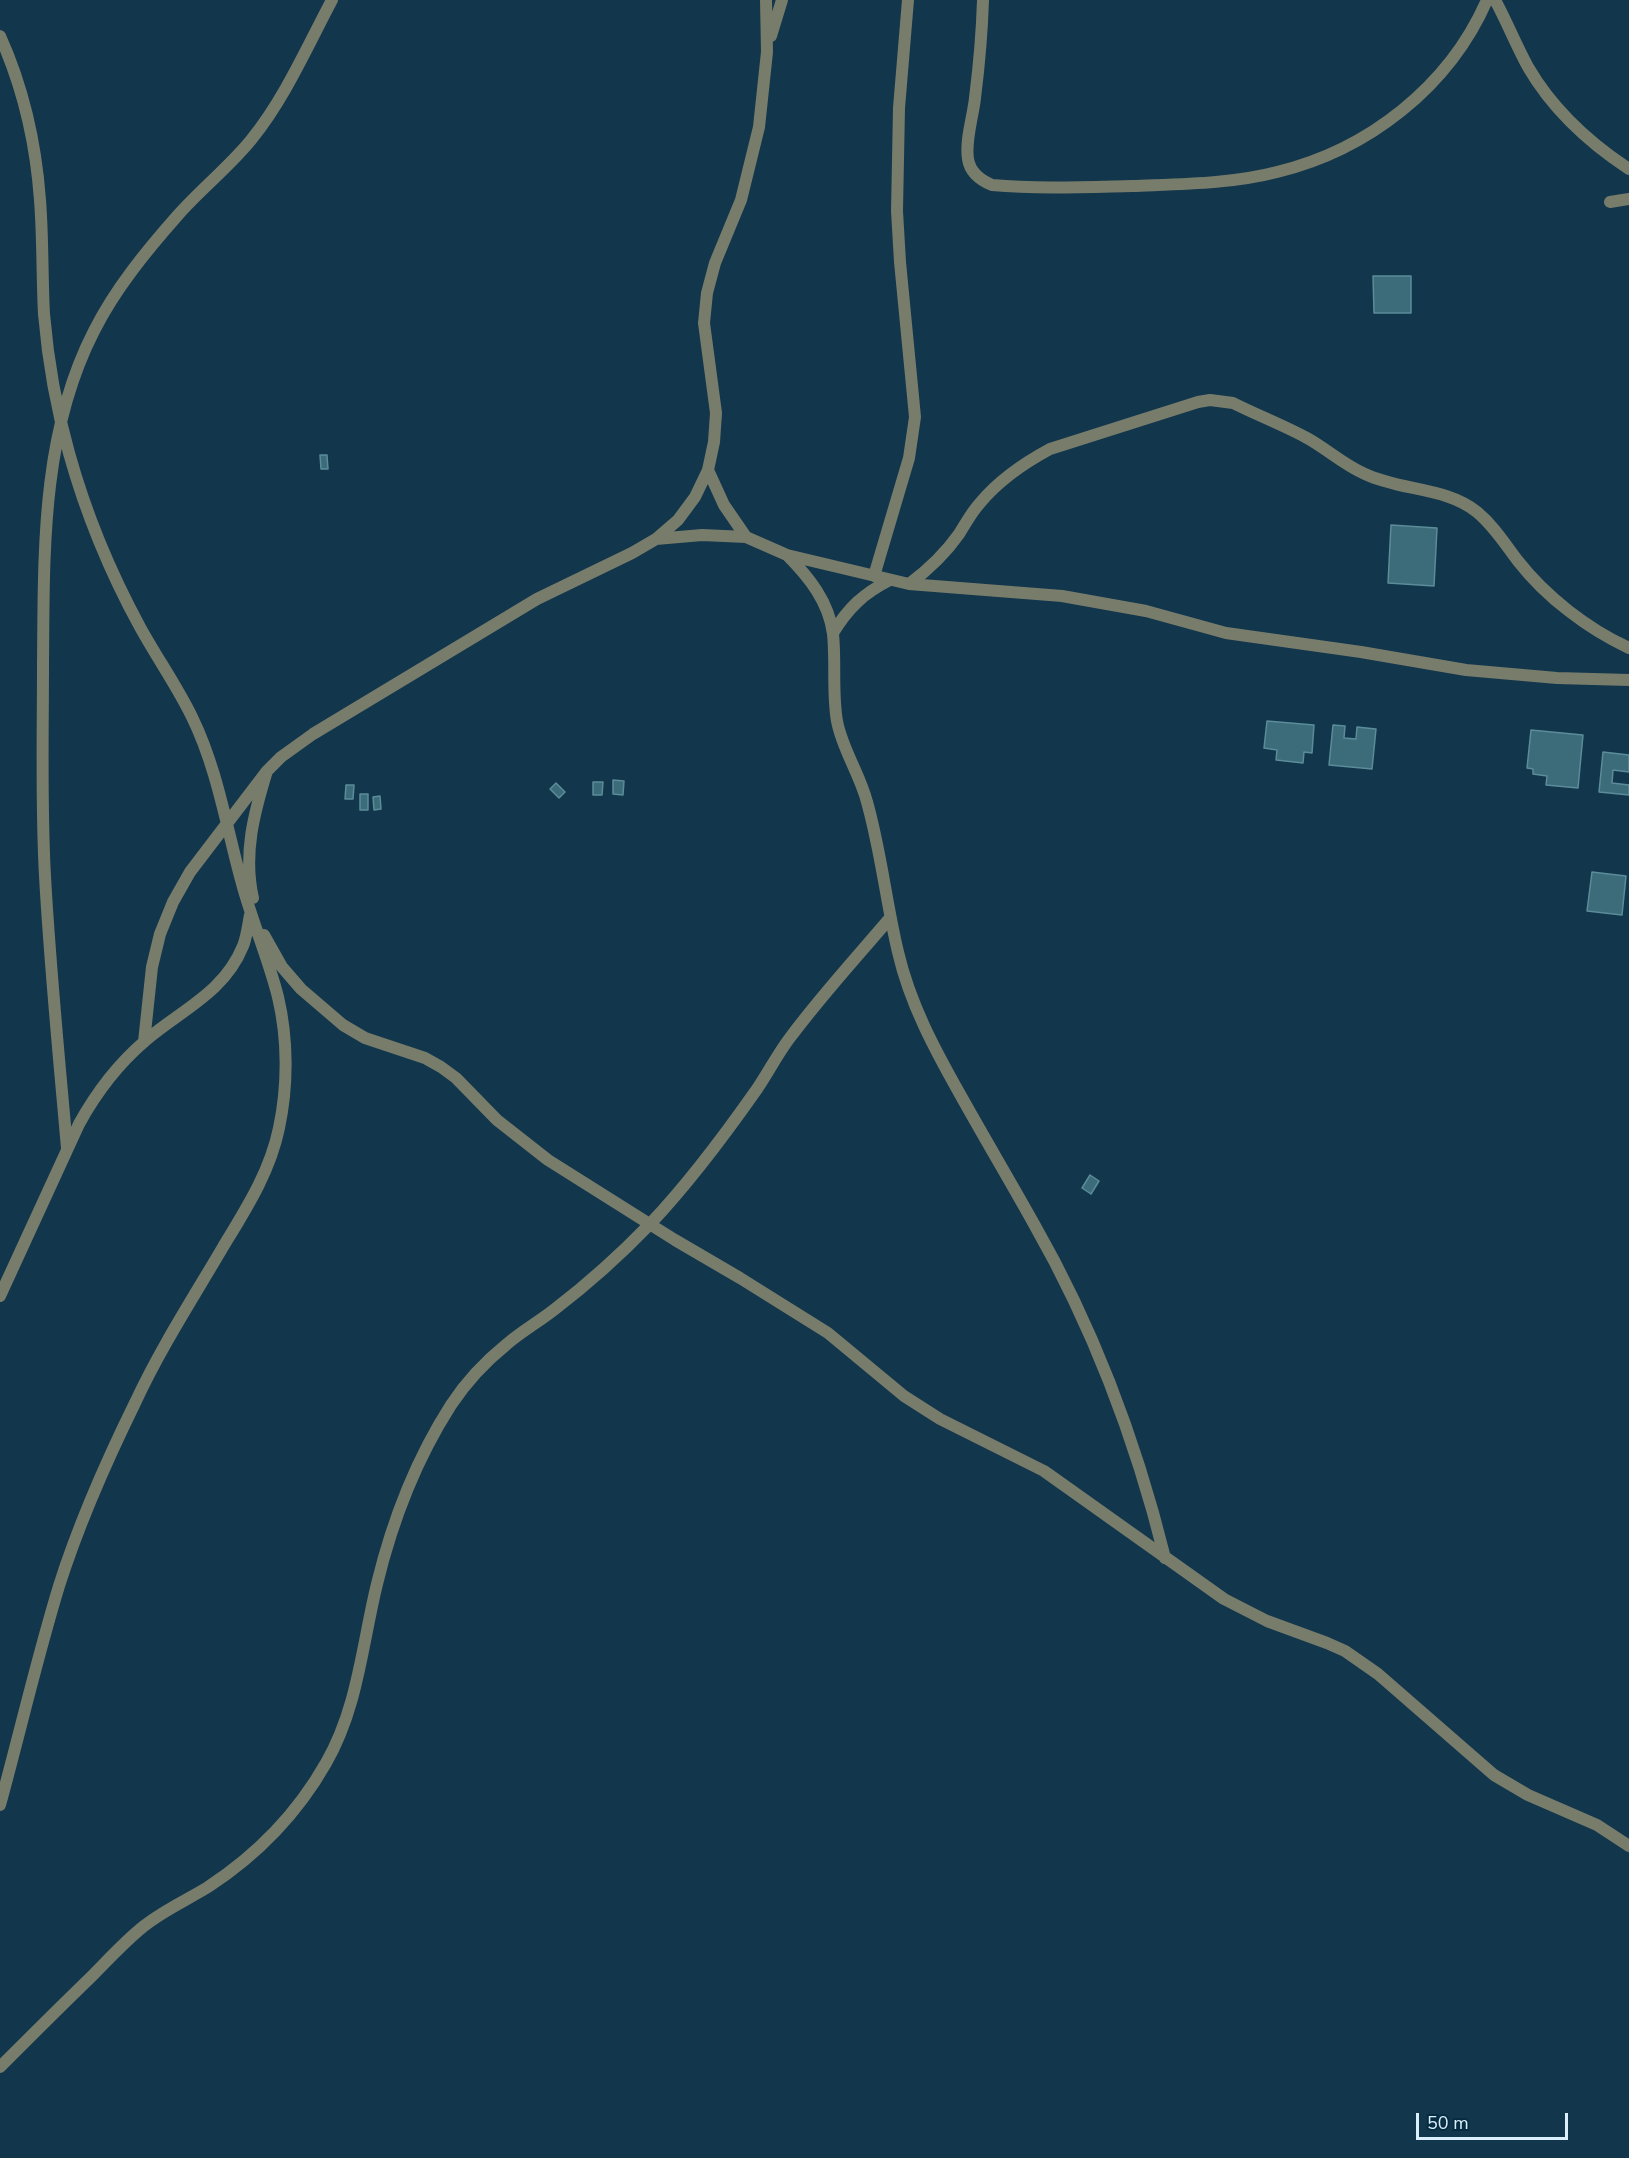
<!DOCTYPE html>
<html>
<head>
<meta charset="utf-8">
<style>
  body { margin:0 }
  #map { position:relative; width:1629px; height:2158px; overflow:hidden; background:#12364c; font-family:"Nunito Sans",sans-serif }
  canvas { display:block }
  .scale { position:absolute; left:1416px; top:2113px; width:152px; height:27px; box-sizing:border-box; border:3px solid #daeefc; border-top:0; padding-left:8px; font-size:18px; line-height:21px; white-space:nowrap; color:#daeefc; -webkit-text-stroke:4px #062c41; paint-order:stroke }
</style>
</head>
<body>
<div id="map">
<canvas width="1629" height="2158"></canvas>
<div class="scale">50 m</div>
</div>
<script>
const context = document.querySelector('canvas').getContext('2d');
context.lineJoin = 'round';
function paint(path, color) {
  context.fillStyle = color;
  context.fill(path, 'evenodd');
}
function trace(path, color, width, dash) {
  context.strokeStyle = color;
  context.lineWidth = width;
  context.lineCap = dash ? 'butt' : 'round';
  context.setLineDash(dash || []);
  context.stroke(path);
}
const building = new Path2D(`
  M1373,276H1411V313H1374Z
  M320,455H327L328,469H321Z
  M1391,525L1437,528L1434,586L1388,583Z
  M1267,721L1314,725L1312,753L1304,752L1303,763L1276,760L1277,750L1264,748Z
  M1333,725L1345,726L1344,738L1356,739L1357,727L1376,729L1372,769L1329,765Z
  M1531,730L1583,735L1578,788L1546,785L1547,776L1533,774V769L1527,768Z
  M1603,752L1629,755V772L1613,770L1612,783L1629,785V795L1599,792Z
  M613,780L624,781L623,795L613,794Z
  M593,782H603L602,795H593Z
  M556,783L565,792L559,798L550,789Z
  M346,785H354L353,799H345Z
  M360,794H368V810H360Z
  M380,796L381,809L374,810L373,797Z
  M1592,872L1626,876L1622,915L1587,911Z
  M1090,1175L1099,1181L1091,1194L1082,1188Z`);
const street = new Path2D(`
  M983,0C982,33 979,66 975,98C973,117 965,140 968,159C970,172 980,180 992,185C1038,189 1086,187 1132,186C1180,184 1231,184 1277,172C1368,150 1449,87 1487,0
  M1495,0C1507,22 1516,45 1528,67C1553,110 1588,142 1629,169
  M0,36C23,87 36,145 40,200C43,238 42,276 44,314C48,361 56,407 69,453C86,514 110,572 140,627C157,658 177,686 192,717C217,768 226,825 241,880C251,919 268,957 278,997C288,1039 288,1086 279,1128C270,1172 246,1209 223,1247C193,1298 160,1349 135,1403C106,1462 79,1523 59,1586C37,1658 20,1732 0,1805
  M771,36L782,0
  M1610,202L1629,199
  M708,470L724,505L746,537
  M656,539L702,535L746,537L787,555L909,584L1062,596L1146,611L1226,633L1361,652L1466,670L1557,678L1629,680
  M787,555C809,577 829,602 833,634C836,663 832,692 837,721C842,749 860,774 867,802C881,851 886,902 898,952C910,1004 935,1050 961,1096C985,1139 1010,1181 1034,1224C1094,1329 1136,1441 1165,1558
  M874,576L909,458L915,417L900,262L897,211L899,108L908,0
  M909,584C928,570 945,554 959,534C966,523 971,513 980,503C999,480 1024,463 1050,449L1198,402L1210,400L1233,403C1257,415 1283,425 1307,438C1327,449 1344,465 1365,474C1401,491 1446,487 1477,512C1494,526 1505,544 1518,561C1546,597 1588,629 1629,648
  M833,633C848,608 864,593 890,580
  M253,898C243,854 254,813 267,771
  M264,935L282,967L301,989L343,1025L365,1038L425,1058L441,1067L456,1078L497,1120L548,1160L675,1240L740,1278L828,1333L904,1396L940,1419L1044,1471L1224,1599L1267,1621L1327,1643L1345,1651L1378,1674L1494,1775L1528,1795L1597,1825L1629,1846
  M144,1042L152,967L160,934L173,902L190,872L267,771L281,757L313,734L537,599L632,553L656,539L678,520L695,497L708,470L714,442L716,413L704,323L707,293L715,263L741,200L759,127L767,52L766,0
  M67,1148C59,1057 50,967 45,876C41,805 43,735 43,665C44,552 41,434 94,331C115,289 147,250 178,215C201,189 229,167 251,140C285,98 307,47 332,0
  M0,1296L79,1124C96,1093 117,1065 145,1041C181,1010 224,993 243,946C247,936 248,925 250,915
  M0,2067C30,2037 60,2007 90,1978C108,1960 125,1941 144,1926C164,1910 187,1900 208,1887C257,1855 297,1814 326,1763C358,1707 362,1645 377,1584C392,1522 417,1458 451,1405C466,1382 486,1361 507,1344C522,1331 540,1321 555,1309C589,1283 620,1255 650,1224C690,1182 724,1136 757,1089C768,1073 777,1055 789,1039C820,997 856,958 890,918`);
paint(building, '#3c6c79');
trace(building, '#5b8c99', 1.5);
trace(street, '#787c6b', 12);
</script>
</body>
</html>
